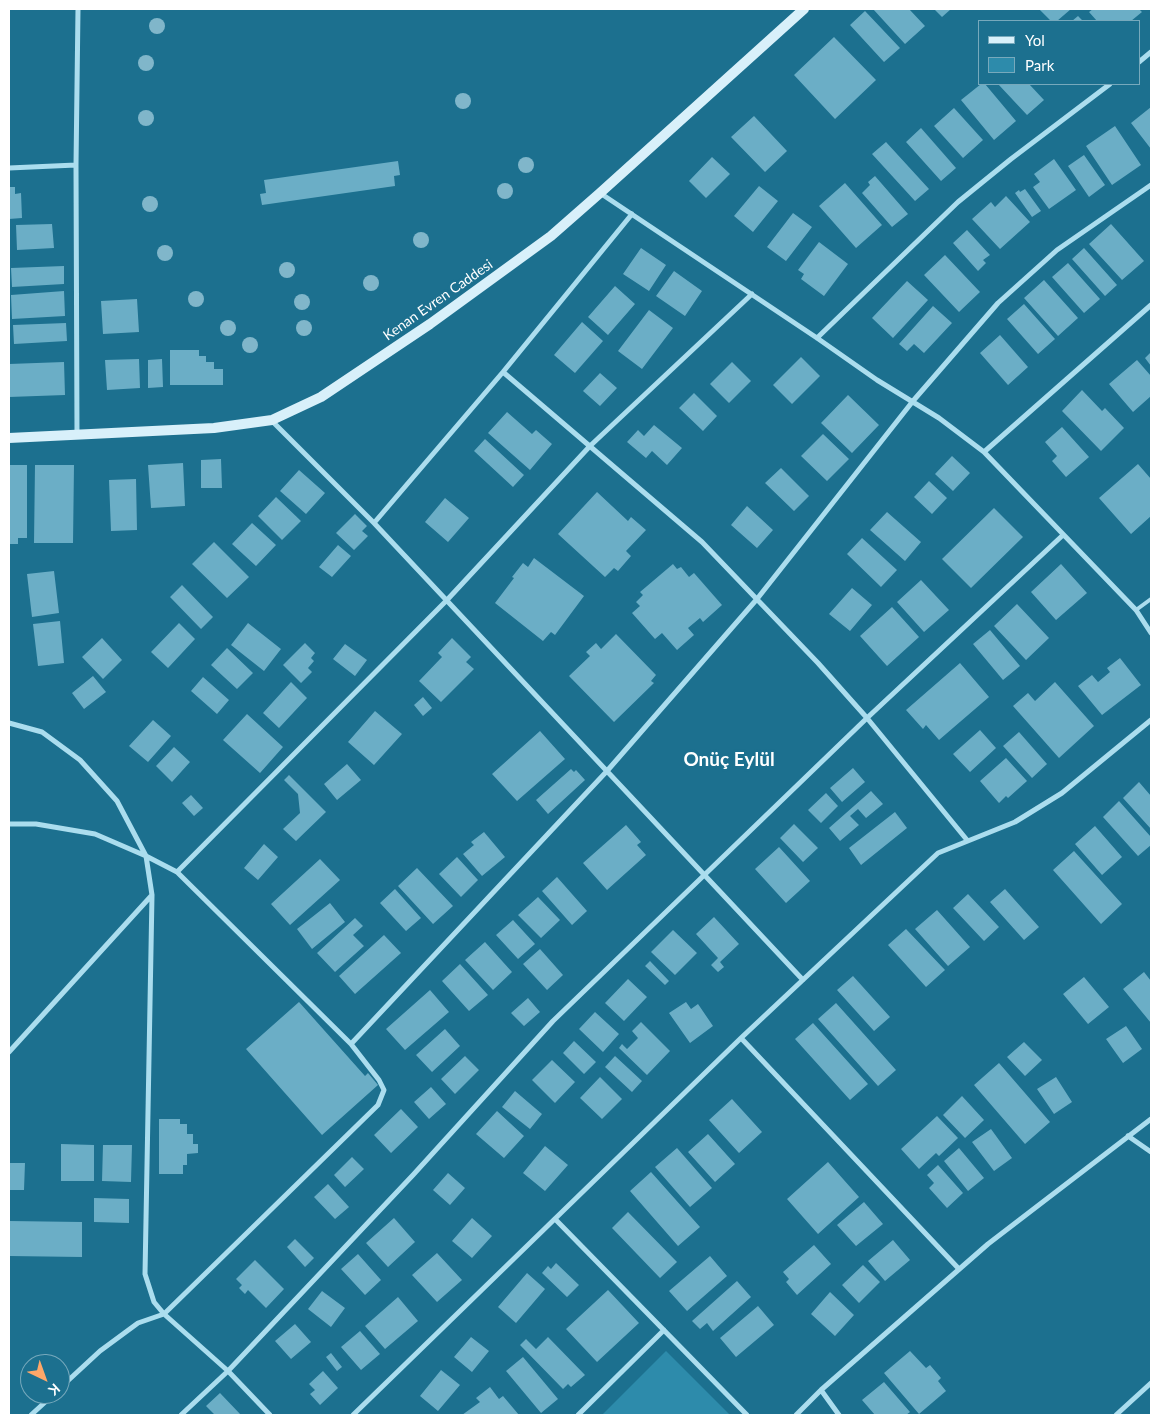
<!DOCTYPE html>
<html>
<head>
<meta charset="utf-8">
<style>
  body { margin:0 }
  #map { position:relative; width:1160px; height:1424px; overflow:hidden; background:#1c708f; font-family:Lato,sans-serif }
  canvas { display:block }
  .frame { position:absolute; inset:0; border:10px solid #fff; pointer-events:none }
  .legend { position:absolute; left:978px; top:20px; width:162px; height:65px; box-sizing:border-box; background:#1c708f; border:1px solid #77a9bc; margin:0; padding:6px 9px; list-style:none; font-size:15px; color:#fff }
  .legend li { display:flex; align-items:center; gap:10px; height:25px }
  .legend b { width:25px; border:1px solid #77a9bc }
  .north { position:absolute; left:20px; top:1354px; width:50px; height:50px; box-sizing:border-box; background:#1c708f; border:1px solid #77a9bc; border-radius:50%; rotate:138deg; font-size:14px; font-weight:700; line-height:20px; text-align:center; color:#fff }
  .north::after { content:''; display:block; margin:auto; width:18px; height:22px; background:#fda769; clip-path:polygon(50% 0,100% 100%,50% 72%,0 100%) }
</style>
</head>
<body>
<div id="map">
<canvas width="1160" height="1424"></canvas>
<div class="frame"></div>
<ul class="legend">
<li><b style="height:6px;background:#d8f0fa"></b>Yol</li>
<li><b style="height:14px;background:#2d8bab"></b>Park</li>
</ul>
<div class="north">K</div>
</div>
<script>
const context = document.querySelector('canvas').getContext('2d');
context.lineJoin = 'round';
function paint(path, color) {
  context.fillStyle = color;
  context.fill(path, 'evenodd');
}
function trace(path, color, width, dash) {
  context.strokeStyle = color;
  context.lineWidth = width;
  context.lineCap = dash ? 'butt' : 'round';
  context.setLineDash(dash || []);
  context.stroke(path);
}
function label(font, color, halo, rows, align = 'center') {
  context.font = font + ' Lato,sans-serif';
  context.lineWidth = 5;
  context.setLineDash([]);
  context.textBaseline = 'middle';
  context.strokeStyle = halo;
  context.fillStyle = color;
  for (const [text, x, y, turn = 0] of rows) {
    context.save();
    context.translate(x, y);
    context.rotate((+turn || 0) * Math.PI / 180);
    context.textAlign = isNaN(turn) ? turn : align;
    if (halo) context.strokeText(text, 0, 0);
    context.fillText(text, 0, 0);
    context.restore();
  }
}
const green = new Path2D(`
  M666,1351L730,1415H602Z`);
const building = new Path2D(`
  M873,9H909L925,26L905,44Z
  M934,9H951L942,17Z
  M1039,9H1071L1057,21H1051Z
  M1093,9H1139L1142,12L1131,21H1097L1089,12Z
  M865,11L900,48L884,62L850,25Z
  M1078,16L1083,21H1072Z
  M834,37L876,80L835,119L794,75Z
  M981,84H985L1016,121L994,140L961,100Z
  M998,84H1029L1044,100L1027,115Z
  M1151,107V149L1131,123Z
  M954,108L983,140L963,158L934,126Z
  M754,116L787,151L765,172L731,137Z
  M1115,126L1141,165L1112,185L1086,146Z
  M921,128L956,168L941,181L906,142Z
  M886,142L929,189L915,201L872,154Z
  M1084,155L1105,185L1089,197L1068,166Z
  M712,157L730,174L706,198L689,181Z
  M1054,159L1076,190L1049,209L1033,187L1040,182L1034,174Z
  M398,161L400,175L394,176L395,186L262,205L260,194L266,193L264,180Z
  M875,176L908,214L892,227L862,193L870,185L868,182Z
  M845,183L882,225L856,248L819,206Z
  M759,186L778,201L753,232L734,216Z
  M9,187H15V194L21,193L22,218L9,219Z
  M1025,189L1041,211L1032,217L1015,193L1019,190L1020,192Z
  M1006,196L1030,222L1000,249L972,219L991,202L995,207Z
  M793,213L812,227L786,261L767,247Z
  M52,224L54,248L17,250L16,225Z
  M1111,224L1144,261L1122,280L1089,244Z
  M967,230L990,255L983,260L986,263L978,271L953,243Z
  M819,242L848,264L824,296L801,279L804,274L798,270Z
  M641,248L666,265L649,291L623,274Z
  M1084,248L1117,285L1105,296L1072,259Z
  M945,255L980,292L959,312L924,275Z
  M1068,263L1100,299L1084,313L1052,277Z
  M64,266V284L12,287L11,268Z
  M674,271L702,291L685,316L656,296Z
  M1044,280L1078,318L1058,336L1024,298Z
  M907,281L928,300L893,338L872,318Z
  M615,286L635,304L608,335L588,317Z
  M64,291L65,316L12,319L11,295Z
  M137,299L139,332L103,334L101,301Z
  M1024,304L1055,339L1038,354L1007,319Z
  M933,306L952,323L924,353L914,344L907,351L899,344Z
  M649,310L673,328L642,369L618,351Z
  M582,322L603,341L575,373L554,355Z
  M66,323L67,341L14,344L13,325Z
  M1000,335L1028,367L1008,385L980,353Z
  M170,350H199V356H206V362H214V369H223V385H170Z
  M1151,352V366L1145,358Z
  M801,357L820,376L792,404L773,385Z
  M139,359L140,388L107,390L105,360Z
  M162,359L163,387L148,388V360Z
  M1137,360L1151,376V396L1133,412L1109,384Z
  M64,362L65,395L9,397V364Z
  M732,362L751,381L729,403L710,384Z
  M600,373L617,388L600,406L583,391Z
  M1082,390L1102,411L1105,408L1124,428L1101,451L1062,411Z
  M694,393L717,416L703,431L679,408Z
  M848,395L879,425L852,453L821,423Z
  M507,412L532,434L536,430L552,444L530,470L488,433Z
  M654,425L682,448L667,465L652,451L646,458L627,442L638,430L644,436Z
  M1062,427L1089,457L1066,477L1052,461L1057,456L1045,442Z
  M823,434L849,459L827,481L801,456Z
  M485,439L524,475L513,487L474,451Z
  M952,456L970,473L953,491L935,474Z
  M221,459L222,488H201V460Z
  M183,463L185,506L151,508L148,465Z
  M1138,464L1151,479V516L1131,534L1099,498Z
  M9,465H27V538H18V544H9Z
  M35,465H74L73,543H34Z
  M781,468L809,496L794,511L765,483Z
  M299,470L325,493L306,514L280,491Z
  M136,479L137,530L111,531L109,480Z
  M929,481L947,498L932,514L914,497Z
  M597,492L628,521L631,517L646,530L626,551L631,556L618,571L614,568L605,577L558,534Z
  M276,497L301,521L282,540L258,516Z
  M445,498L469,518L448,542L425,522Z
  M747,506L773,530L757,548L731,525Z
  M994,508L1023,537L971,588L942,559Z
  M887,512L921,542L905,561L870,530Z
  M355,514L367,526L362,531L368,536L354,550L336,533Z
  M252,523L276,545L256,566L232,544Z
  M862,538L897,570L881,587L847,554Z
  M214,542L249,577L227,598L192,564Z
  M338,545L351,556L332,577L319,567Z
  M534,558L584,596L555,635L551,632L543,641L495,603L514,578L512,577L523,563L528,567Z
  M673,564L677,569L681,567L689,577L694,573L722,605L703,622L700,618L688,628L694,635L677,650L662,633L655,639L632,613L640,606L636,602L643,595L640,592Z
  M1061,564L1087,593L1056,620L1031,592Z
  M54,571L59,613L32,617L27,574Z
  M921,580L949,610L924,632L897,602Z
  M182,585L213,617L201,629L170,597Z
  M852,588L872,605L850,631L829,614Z
  M1017,604L1049,638L1026,660L994,626Z
  M892,607L919,637L887,666L860,636Z
  M60,621L64,663L38,666L33,624Z
  M179,623L195,639L168,668L151,652Z
  M248,623L281,649L264,671L231,645Z
  M990,630L1020,666L1003,680L973,644Z
  M616,634L656,675L651,681L654,683L614,722L569,676L590,656L586,652L596,643L601,649Z
  M102,638L122,660L103,679L82,657Z
  M452,638L471,657L466,662L474,669L441,702L419,681L442,657L438,653Z
  M305,643L315,653L311,658L314,661L308,668L312,672L301,683L283,665Z
  M345,644L367,660L355,676L333,659Z
  M227,648L253,673L237,689L211,665Z
  M1120,658L1141,685L1102,715L1078,686L1092,675L1098,682L1110,672L1107,668Z
  M960,663L989,697L939,740L926,725L923,729L906,710Z
  M93,676L106,692L84,709L72,693Z
  M203,677L229,700L217,714L191,691Z
  M291,682L307,698L279,728L263,713Z
  M1055,682L1094,726L1059,758L1013,706L1028,693L1035,701Z
  M423,697L432,708L423,716L414,705Z
  M375,711L402,734L374,765L348,742Z
  M247,714L283,747L260,773L223,740Z
  M153,720L171,736L148,762L129,746Z
  M980,730L996,748L970,772L953,754Z
  M540,731L565,759L517,801L492,774Z
  M1019,732L1047,764L1032,778L1003,746Z
  M174,747L190,762L172,782L156,766Z
  M1006,758L1027,781L1008,798L1006,796L999,803L980,781Z
  M347,764L361,780L337,800L324,784Z
  M853,768L865,782L842,802L830,788Z
  M571,769L574,772L576,770L585,780L548,814L536,800Z
  M289,775L326,812L296,841L283,829L300,813L298,794L284,780Z
  M1139,782L1151,796V829L1123,798Z
  M871,791L883,804L866,818L858,809L850,816L859,825L840,841L829,828Z
  M826,793L838,806L821,823L808,810Z
  M191,795L203,808L194,816L182,803Z
  M1119,801L1151,837V845L1138,856L1103,817Z
  M895,812L907,828L861,865L849,848Z
  M794,824L818,848L803,862L780,838Z
  M626,825L641,842L637,845L646,855L607,890L583,863Z
  M1095,826L1122,857L1102,875L1075,844Z
  M484,832L505,857L482,876L463,854L474,845L471,842Z
  M264,844L278,857L258,880L244,868Z
  M779,847L810,881L786,903L755,869Z
  M1074,851L1122,904L1101,924L1053,870Z
  M457,857L478,880L461,897L439,874Z
  M320,859L340,880L290,925L271,904Z
  M417,868L453,906L433,924L398,886Z
  M557,877L587,911L572,925L542,891Z
  M395,889L421,918L406,931L380,903Z
  M1005,889L1039,927L1024,940L990,902Z
  M968,894L999,927L984,941L953,908Z
  M538,897L560,920L541,938L518,915Z
  M330,903L345,922L312,949L297,929Z
  M937,910L970,947L948,966L915,929Z
  M714,917L739,944L720,962L724,967L718,972L711,965L718,958L696,934Z
  M355,918L363,926L353,935L364,946L335,972L317,953Z
  M513,920L535,944L518,959L496,935Z
  M906,929L945,970L926,987L888,945Z
  M673,930L697,953L675,975L651,952Z
  M384,935L401,953L355,994L339,976Z
  M485,942L512,972L493,990L465,960Z
  M540,949L563,975L547,990L523,964Z
  M650,961L669,981L665,985L645,966Z
  M460,964L488,995L469,1011L442,981Z
  M1144,972L1151,981V1023L1123,989Z
  M853,976L890,1017L874,1031L837,990Z
  M1084,977L1109,1007L1088,1024L1063,994Z
  M628,979L647,997L624,1021L605,1003Z
  M430,990L449,1012L405,1050L386,1029Z
  M528,998L540,1012L524,1026L511,1013Z
  M299,1002L365,1076L368,1073L378,1085L322,1135L246,1049Z
  M686,1002L691,1009L698,1004L713,1026L690,1043L669,1013Z
  M836,1003L896,1070L878,1086L818,1019Z
  M595,1012L619,1034L603,1052L579,1029Z
  M641,1022L670,1051L647,1075L619,1048L622,1044L627,1049L638,1038L632,1031Z
  M813,1023L868,1084L850,1100L795,1039Z
  M1126,1026L1142,1049L1123,1063L1106,1039Z
  M445,1029L460,1046L432,1072L416,1055Z
  M574,1041L596,1062L584,1074L563,1053Z
  M1024,1042L1042,1060L1025,1076L1007,1057Z
  M465,1056L479,1070L455,1094L441,1079Z
  M615,1056L642,1081L632,1092L605,1067Z
  M552,1060L575,1082L555,1103L532,1080Z
  M999,1063L1050,1122L1025,1144L974,1085Z
  M600,1077L622,1099L602,1119L580,1098Z
  M1056,1077L1072,1102L1054,1114L1037,1089Z
  M431,1087L446,1104L429,1119L414,1102Z
  M515,1091L542,1114L530,1129L502,1107Z
  M962,1096L984,1120L965,1138L943,1115Z
  M732,1099L762,1132L739,1153L709,1120Z
  M401,1109L418,1127L391,1153L374,1135Z
  M497,1111L524,1136L504,1158L476,1134Z
  M937,1116L958,1138L939,1156L936,1153L919,1169L901,1149Z
  M159,1119H180V1124H187V1134H193V1144H198V1153L187,1154V1165H183V1174H159Z
  M991,1129L1012,1158L994,1171L972,1142Z
  M708,1134L735,1164L715,1182L688,1152Z
  M61,1144L94,1145V1181H61Z
  M103,1145H132L131,1182L102,1181Z
  M545,1146L568,1165L545,1191L523,1173Z
  M677,1148L712,1188L690,1207L655,1167Z
  M959,1148L984,1178L968,1191L944,1161Z
  M352,1157L364,1169L345,1187L334,1175Z
  M828,1162L859,1197L818,1234L787,1199Z
  M9,1163H25L24,1190H9Z
  M938,1165L963,1193L947,1208L929,1188L934,1183L927,1175Z
  M651,1172L700,1227L678,1246L630,1191Z
  M448,1173L465,1188L450,1205L433,1190Z
  M328,1184L349,1207L335,1219L314,1197Z
  M94,1198L129,1199V1223L94,1222Z
  M864,1202L883,1224L856,1246L837,1225Z
  M628,1212L677,1262L660,1278L612,1228Z
  M394,1218L415,1242L388,1267L366,1243Z
  M472,1218L492,1236L472,1258L452,1241Z
  M9,1221L82,1222V1257L9,1256Z
  M295,1239L314,1258L305,1267L287,1247Z
  M893,1240L910,1260L885,1281L868,1261Z
  M814,1245L831,1264L797,1295L786,1282L789,1279L783,1272Z
  M437,1253L462,1280L437,1302L412,1275Z
  M358,1254L381,1280L365,1295L341,1269Z
  M710,1256L727,1276L687,1311L669,1291Z
  M255,1260L284,1289L266,1308L248,1290L245,1294L239,1288L242,1285L236,1279Z
  M556,1263L579,1285L567,1297L542,1273L548,1266L551,1269Z
  M863,1265L880,1282L859,1303L842,1285Z
  M527,1273L545,1289L516,1323L498,1307Z
  M737,1281L751,1297L713,1331L707,1323L700,1329L692,1321Z
  M608,1290L639,1323L597,1362L566,1329Z
  M322,1291L345,1308L331,1327L308,1309Z
  M830,1292L854,1315L835,1336L811,1314Z
  M398,1297L418,1321L385,1349L365,1326Z
  M758,1306L774,1325L736,1357L720,1338Z
  M295,1324L311,1342L291,1359L275,1341Z
  M360,1331L380,1354L361,1370L341,1347Z
  M471,1337L489,1351L472,1372L454,1357Z
  M548,1337L585,1375L571,1387L568,1384L563,1389L520,1345L526,1339L536,1349Z
  M910,1351L926,1368L930,1365L941,1378L938,1381L946,1391L919,1414L884,1373Z
  M331,1353L342,1367L337,1371L326,1357Z
  M523,1357L558,1399L541,1413L506,1371Z
  M441,1370L460,1385L438,1411L420,1396Z
  M323,1371L338,1388L320,1405L310,1394L315,1390L309,1384Z
  M884,1382L910,1412L906,1415H875L862,1400Z
  M490,1387L499,1399L503,1396L519,1415H462L480,1402L476,1398Z
  M220,1393L241,1415H215L206,1406Z`);
const lane = new Path2D(`
  M1136,610L1151,599`);
const street = new Path2D(`
  M1139,62L1151,52
  M9,168L76,165
  M600,193L817,338L877,380L939,418L984,452L1136,610L1151,633
  M817,338L958,202L1011,159L1110,84
  M503,372L702,542L818,663L867,718L967,840
  M272,421L374,523L803,980
  M77,434L76,165L78,9
  M984,452L1151,305
  M374,523L503,372L632,214
  M9,723L42,732L80,760L117,801L146,856L152,895L145,1274L154,1302L164,1314L228,1371L270,1415
  M9,824H36L95,834L146,856L177,872L351,1044L379,1080L384,1090L378,1105L164,1314L138,1323L100,1351L60,1388
  M177,872L447,600L590,446L752,294
  M741,1038L959,1269
  M351,1044L607,771L757,599L913,401L998,303L1057,250L1151,185
  M9,1052L152,895
  M1128,1136L1151,1152
  M555,1219L747,1415
  M821,1390L839,1415
  M31,1415L54,1394
  M181,1415L228,1371L413,1175L553,1021L867,718L1063,535
  M353,1415L741,1038L938,853L1015,822L1062,793L1151,720
  M578,1415L664,1330
  M796,1415L821,1390L988,1244L1151,1119
  M1116,1415L1151,1383`);
const secondary = new Path2D(`
  M9,438L214,428L272,420L321,397L430,324L551,236L600,193L804,9`);
const trees = [
  [157,26],
  [146,63],
  [463,101],
  [146,118],
  [526,165],
  [505,191],
  [150,204],
  [421,240],
  [165,253],
  [287,270],
  [371,283],
  [196,299],
  [302,302],
  [228,328],
  [304,328],
  [250,345]
];
const streetNames = [
  ["Kenan Evren Caddesi",438,300,-35]
];
const districtNames = [
  ["Onüç Eylül",729,760]
];
paint(green, '#2d8bab');
paint(building, '#6baec6');
trace(lane, '#abddee', 4);
trace(street, '#abddee', 5);
trace(secondary, '#d8f0fa', 10);
context.fillStyle = '#80b6ca';
for (const [x, y] of trees) {
  context.beginPath();
  context.arc(x, y, 8, 0, 2 * Math.PI);
  context.fill();
}
label('14px', '#fff', '#1c708f', streetNames);
label('bold 19px', '#fff', '#1c708f', districtNames);
</script>
</body>
</html>
